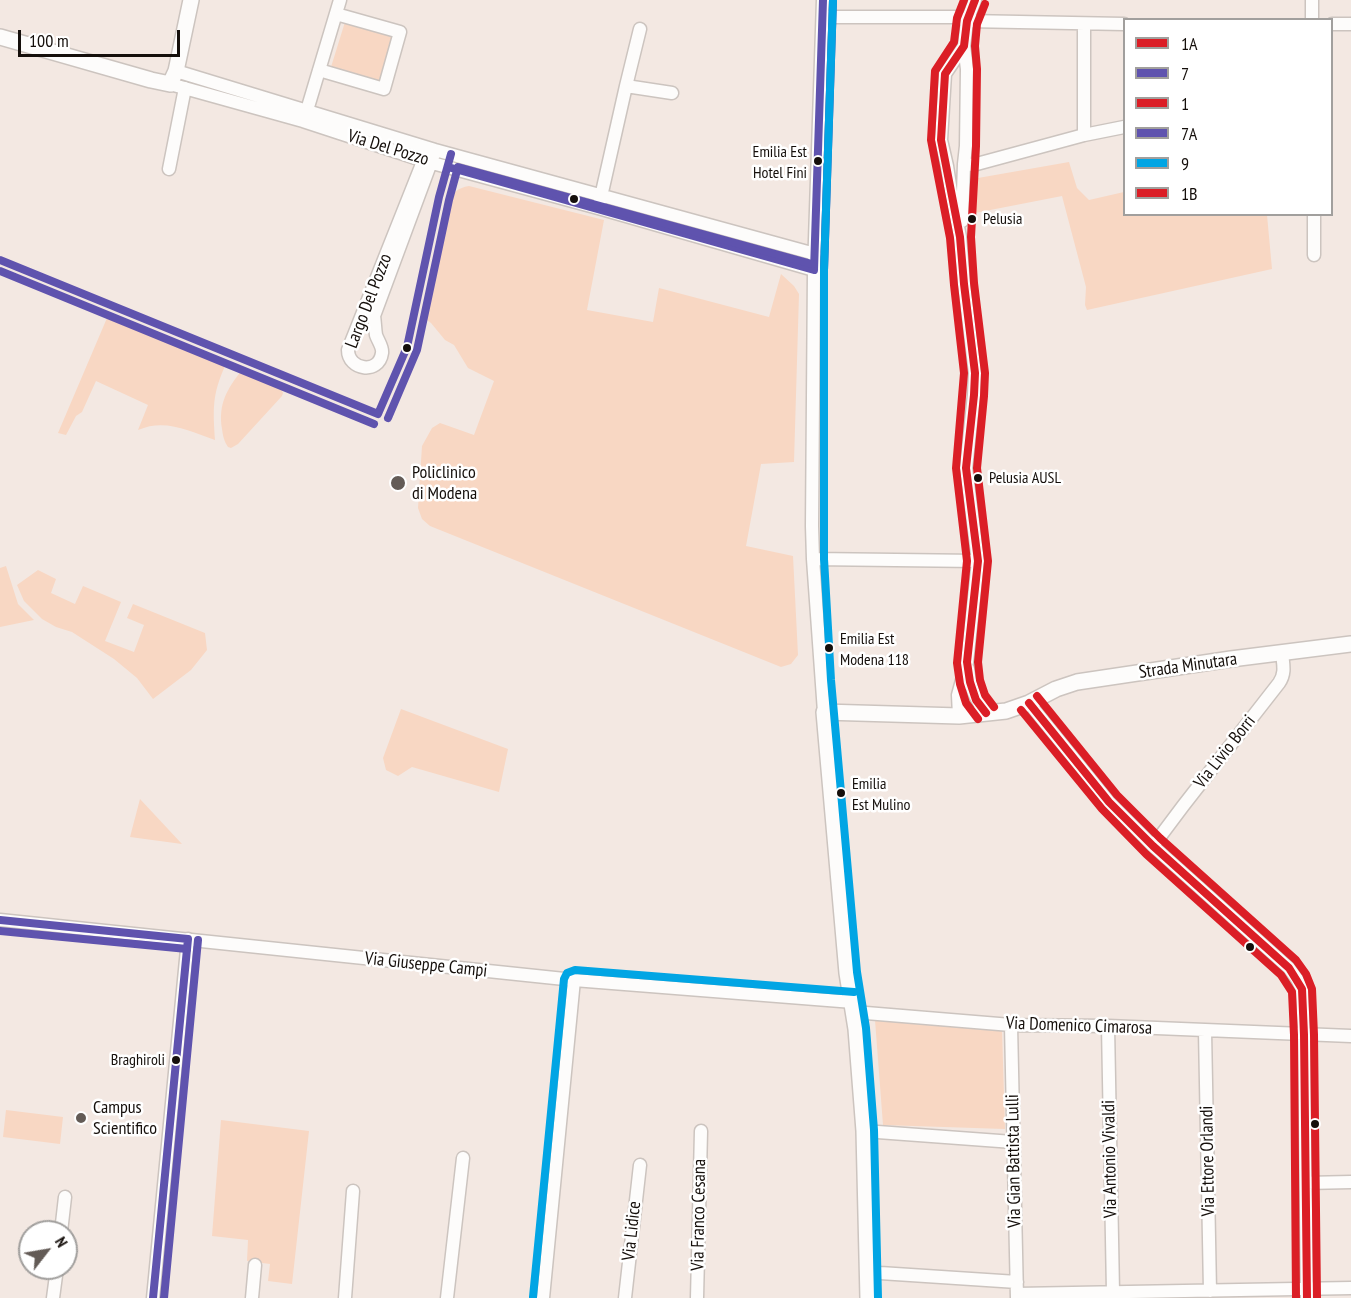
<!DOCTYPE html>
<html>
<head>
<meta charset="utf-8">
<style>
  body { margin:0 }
  #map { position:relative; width:1351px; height:1298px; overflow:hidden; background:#f3e8e2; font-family:"PT Sans Narrow",sans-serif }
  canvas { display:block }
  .legend { position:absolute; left:1123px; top:18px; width:210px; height:198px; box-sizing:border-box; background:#fff; border:2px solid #a19f9d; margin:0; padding:8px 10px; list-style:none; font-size:18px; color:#150f0b }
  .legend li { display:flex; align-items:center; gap:12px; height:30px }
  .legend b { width:30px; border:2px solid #a19f9d }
  .north { position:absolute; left:18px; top:1220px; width:60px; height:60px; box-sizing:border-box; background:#fff; border:2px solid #a19f9d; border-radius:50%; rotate:59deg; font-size:16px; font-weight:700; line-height:24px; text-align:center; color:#150f0b }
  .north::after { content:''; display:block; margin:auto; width:21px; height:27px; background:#635b56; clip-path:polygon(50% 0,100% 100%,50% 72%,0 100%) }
  .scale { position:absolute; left:18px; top:30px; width:162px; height:27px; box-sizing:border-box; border:3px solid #150f0b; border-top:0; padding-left:8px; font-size:18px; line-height:21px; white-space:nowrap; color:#150f0b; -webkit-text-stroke:4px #fff; paint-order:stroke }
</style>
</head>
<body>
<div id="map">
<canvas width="1351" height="1298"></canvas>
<ul class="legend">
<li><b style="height:8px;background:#db1e26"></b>1A</li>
<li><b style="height:8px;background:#5f53ae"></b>7</li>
<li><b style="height:8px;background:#db1e26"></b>1</li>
<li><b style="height:8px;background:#5f53ae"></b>7A</li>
<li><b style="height:8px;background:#01a5e4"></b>9</li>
<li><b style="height:8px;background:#db1e26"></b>1B</li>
</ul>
<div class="north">N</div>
<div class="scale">100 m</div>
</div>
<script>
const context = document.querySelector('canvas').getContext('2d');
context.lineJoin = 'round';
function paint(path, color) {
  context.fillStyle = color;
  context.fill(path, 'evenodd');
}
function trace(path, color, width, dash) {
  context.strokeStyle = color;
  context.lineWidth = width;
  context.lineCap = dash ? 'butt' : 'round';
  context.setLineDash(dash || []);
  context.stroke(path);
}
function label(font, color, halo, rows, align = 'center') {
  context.font = font + ' "PT Sans Narrow",sans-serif';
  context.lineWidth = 5;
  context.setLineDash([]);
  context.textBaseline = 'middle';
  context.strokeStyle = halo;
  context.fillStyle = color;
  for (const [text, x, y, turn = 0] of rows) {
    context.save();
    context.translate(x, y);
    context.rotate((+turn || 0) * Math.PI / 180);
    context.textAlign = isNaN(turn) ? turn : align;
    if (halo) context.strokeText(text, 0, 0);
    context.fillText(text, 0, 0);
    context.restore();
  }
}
const green = new Path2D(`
  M345,22L395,37L381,82L331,67Z
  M1069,162L1077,188L1089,200L1124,192V214L1267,215L1272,269L1087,310L1085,305L1086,287L1062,196L975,213V189L978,178Z
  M469,186L604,220L587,310L653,322L659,288L769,317L781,274L794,286L799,294L794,462L761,464L746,546L793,556L798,655L791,664L781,667L430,526L422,519L418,508L422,446L432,428L440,423L474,435L494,381L468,368L454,345L445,340L431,323L423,317L449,202C453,192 458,188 469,186Z
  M107,318L225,366C212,395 213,409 215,440C189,431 165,418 138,430L148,405L96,381L82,412L76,416L66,435L58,433Z
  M242,370L280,386L283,393L282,396L238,444L231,448L228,447C224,441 223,436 222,429C218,404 227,389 242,370Z
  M6,566L18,604L34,620L0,627V568Z
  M38,570L56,579L51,593L75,604L83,586L121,602L105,641L134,652L144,625L127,618L133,604L205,633L207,650L191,670L153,699L137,678L114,659L72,632L56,627L42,619L24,601L17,585Z
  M401,709L508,749L499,792L412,767L398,776L386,770L383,758Z
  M140,799L182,844L130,837Z
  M875,1020L1002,1030L1005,1129L883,1125Z
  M6,1110L63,1117L60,1144L3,1137Z
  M221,1120L309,1131L292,1284L268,1281L270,1264L247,1261L248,1240L212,1236Z`);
const minor = new Path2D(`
  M823,0L814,270L812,526L813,559L824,712
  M823,17H958L967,21L1124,24
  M1312,20V0
  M1084,24V135
  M1332,24H1351
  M319,70L384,89L400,32L336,14
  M176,71L435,150L815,254
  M170,84L303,121L425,161L598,208L814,270
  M626,86L640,29
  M305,117L340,0
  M426,154L348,350C348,370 379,375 382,353C383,347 378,341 376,335C375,329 375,322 374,316L433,157
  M964,164L973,165L1084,135L1124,127
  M169,169L185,88
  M600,201L626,86L672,93
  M962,221L964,164L966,146L967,69L964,46L967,21L975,0
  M1314,255V214
  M813,559L978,561
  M968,669C970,687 975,698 986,713
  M1029,703L1109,802L1153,846L1289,968L1297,979L1302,989L1304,1035L1307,1298
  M959,716L958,695L967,662L978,561L966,468L974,395L975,373L964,284L960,237L951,192L947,166L941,140L945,74L964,46
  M1153,846L1183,806L1279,683C1286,673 1283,664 1282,653
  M0,920L574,980L853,1002
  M854,1012L1011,1025L1108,1026L1351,1036
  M1011,1025L1017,1298
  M1108,1026L1113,1292
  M1205,1031L1210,1291
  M864,1131L1013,1142
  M1306,1183L1351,1182
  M61,1232L65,1197
  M868,1270L880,1273L1017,1282
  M1017,1294L1351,1288
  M53,1298L57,1268
  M153,1298L188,939
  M252,1298L255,1265
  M345,1298L353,1191
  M447,1298L463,1158
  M543,1298L574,980
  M625,1298L640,1165
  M697,1298L701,1131`);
const major = new Path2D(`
  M0,37L151,80L170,84L176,71L191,0
  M868,1298L864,1131L856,1029L847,973L824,712L959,716L1006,711L1029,703L1056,689L1077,682L1231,659L1351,644`);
const bus1 = new Path2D(`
  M975,0L967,21L964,46L945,74L941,140L960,237L964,284L975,373L974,395L966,468L978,561L967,662L970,682L976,700L986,713
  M1029,703L1109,802L1153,846L1289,968L1302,989L1304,1035L1307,1298`);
const bus2 = new Path2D(`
  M448,167L814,270
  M0,260L378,414
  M814,270L823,0
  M378,414L407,347L439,197L451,154
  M0,920L188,939
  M153,1298L188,939`);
const bus3 = new Path2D(`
  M964,0L957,18L954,42L935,71L931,140L950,238L954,285L964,373L956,468L967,561L957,663L960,684L966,703L978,719
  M1021,710L1102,809L1146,854L1281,975L1292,992L1294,1035L1296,1298`);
const bus4 = new Path2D(`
  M824,270L833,0
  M0,271L374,424
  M388,418L417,350L449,200L458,167L812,264
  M0,931L187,949
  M164,1298L198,940`);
const bus5 = new Path2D(`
  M833,0L824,270V559L831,680L857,972L866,1028L874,1130L878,1298
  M533,1297L564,979L567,973L575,970L854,992`);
const bus6 = new Path2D(`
  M985,4L977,24L975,46L977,69L976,146L971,237L974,283L985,373L984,396L977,468L988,561L978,662L980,680L985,695L994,707
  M1037,696L1117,795L1160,838L1296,960L1306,974L1312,989L1314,1035L1317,1298`);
const markers = [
  [818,161,5,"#150f0b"],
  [574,199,5,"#150f0b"],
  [972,219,5,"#150f0b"],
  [407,348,5,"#150f0b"],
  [978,478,5,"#150f0b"],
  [398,483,8,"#635b56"],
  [829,648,5,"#150f0b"],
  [841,793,5,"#150f0b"],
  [1250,947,5,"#150f0b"],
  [176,1060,5,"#150f0b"],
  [81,1118,6,"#635b56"],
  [1315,1124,5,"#150f0b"]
];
const busNames = [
  ["Emilia Est",807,152,"right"],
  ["Hotel Fini",807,173,"right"],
  ["Pelusia",983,219],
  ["Pelusia AUSL",989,478],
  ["Emilia Est",840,639],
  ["Modena 118",840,660],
  ["Emilia",852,784],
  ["Est Mulino",852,805],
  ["Braghiroli",165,1060,"right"]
];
const streetNames = [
  ["Via Del Pozzo",388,148,17],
  ["Largo Del Pozzo",369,301,-69],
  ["Strada Minutara",1188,666,-8],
  ["Via Livio Borri",1225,752,-52],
  ["Via Giuseppe Campi",426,965,6],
  ["Via Domenico Cimarosa",1079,1026,2],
  ["Via Antonio Vivaldi",1110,1159,-91],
  ["Via Gian Battista Lulli",1014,1161,-91],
  ["Via Ettore Orlandi",1208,1161,-91],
  ["Via Franco Cesana",699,1215,-89],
  ["Via Lidice",632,1231,-84]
];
const poiNames = [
  ["Policlinico",412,473],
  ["di Modena",412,494],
  ["Campus",93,1108],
  ["Scientifico",93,1129]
];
paint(green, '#f8d7c3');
trace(minor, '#ccc4bf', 15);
trace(major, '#ccc4bf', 18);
trace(minor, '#fdfcfb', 12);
trace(major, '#fdfcfb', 15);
trace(bus1, '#db1e26', 8);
trace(bus2, '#5f53ae', 8);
trace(bus3, '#db1e26', 8);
trace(bus4, '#5f53ae', 8);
trace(bus5, '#01a5e4', 8);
trace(bus6, '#db1e26', 8);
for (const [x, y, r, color] of markers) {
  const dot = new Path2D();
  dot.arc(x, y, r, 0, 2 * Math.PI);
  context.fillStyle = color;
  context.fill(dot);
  trace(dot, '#fff', 2);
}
label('16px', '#150f0b', '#fff', busNames, 'left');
label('18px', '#150f0b', '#fff', streetNames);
label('18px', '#150f0b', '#fff', poiNames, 'left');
</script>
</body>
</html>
